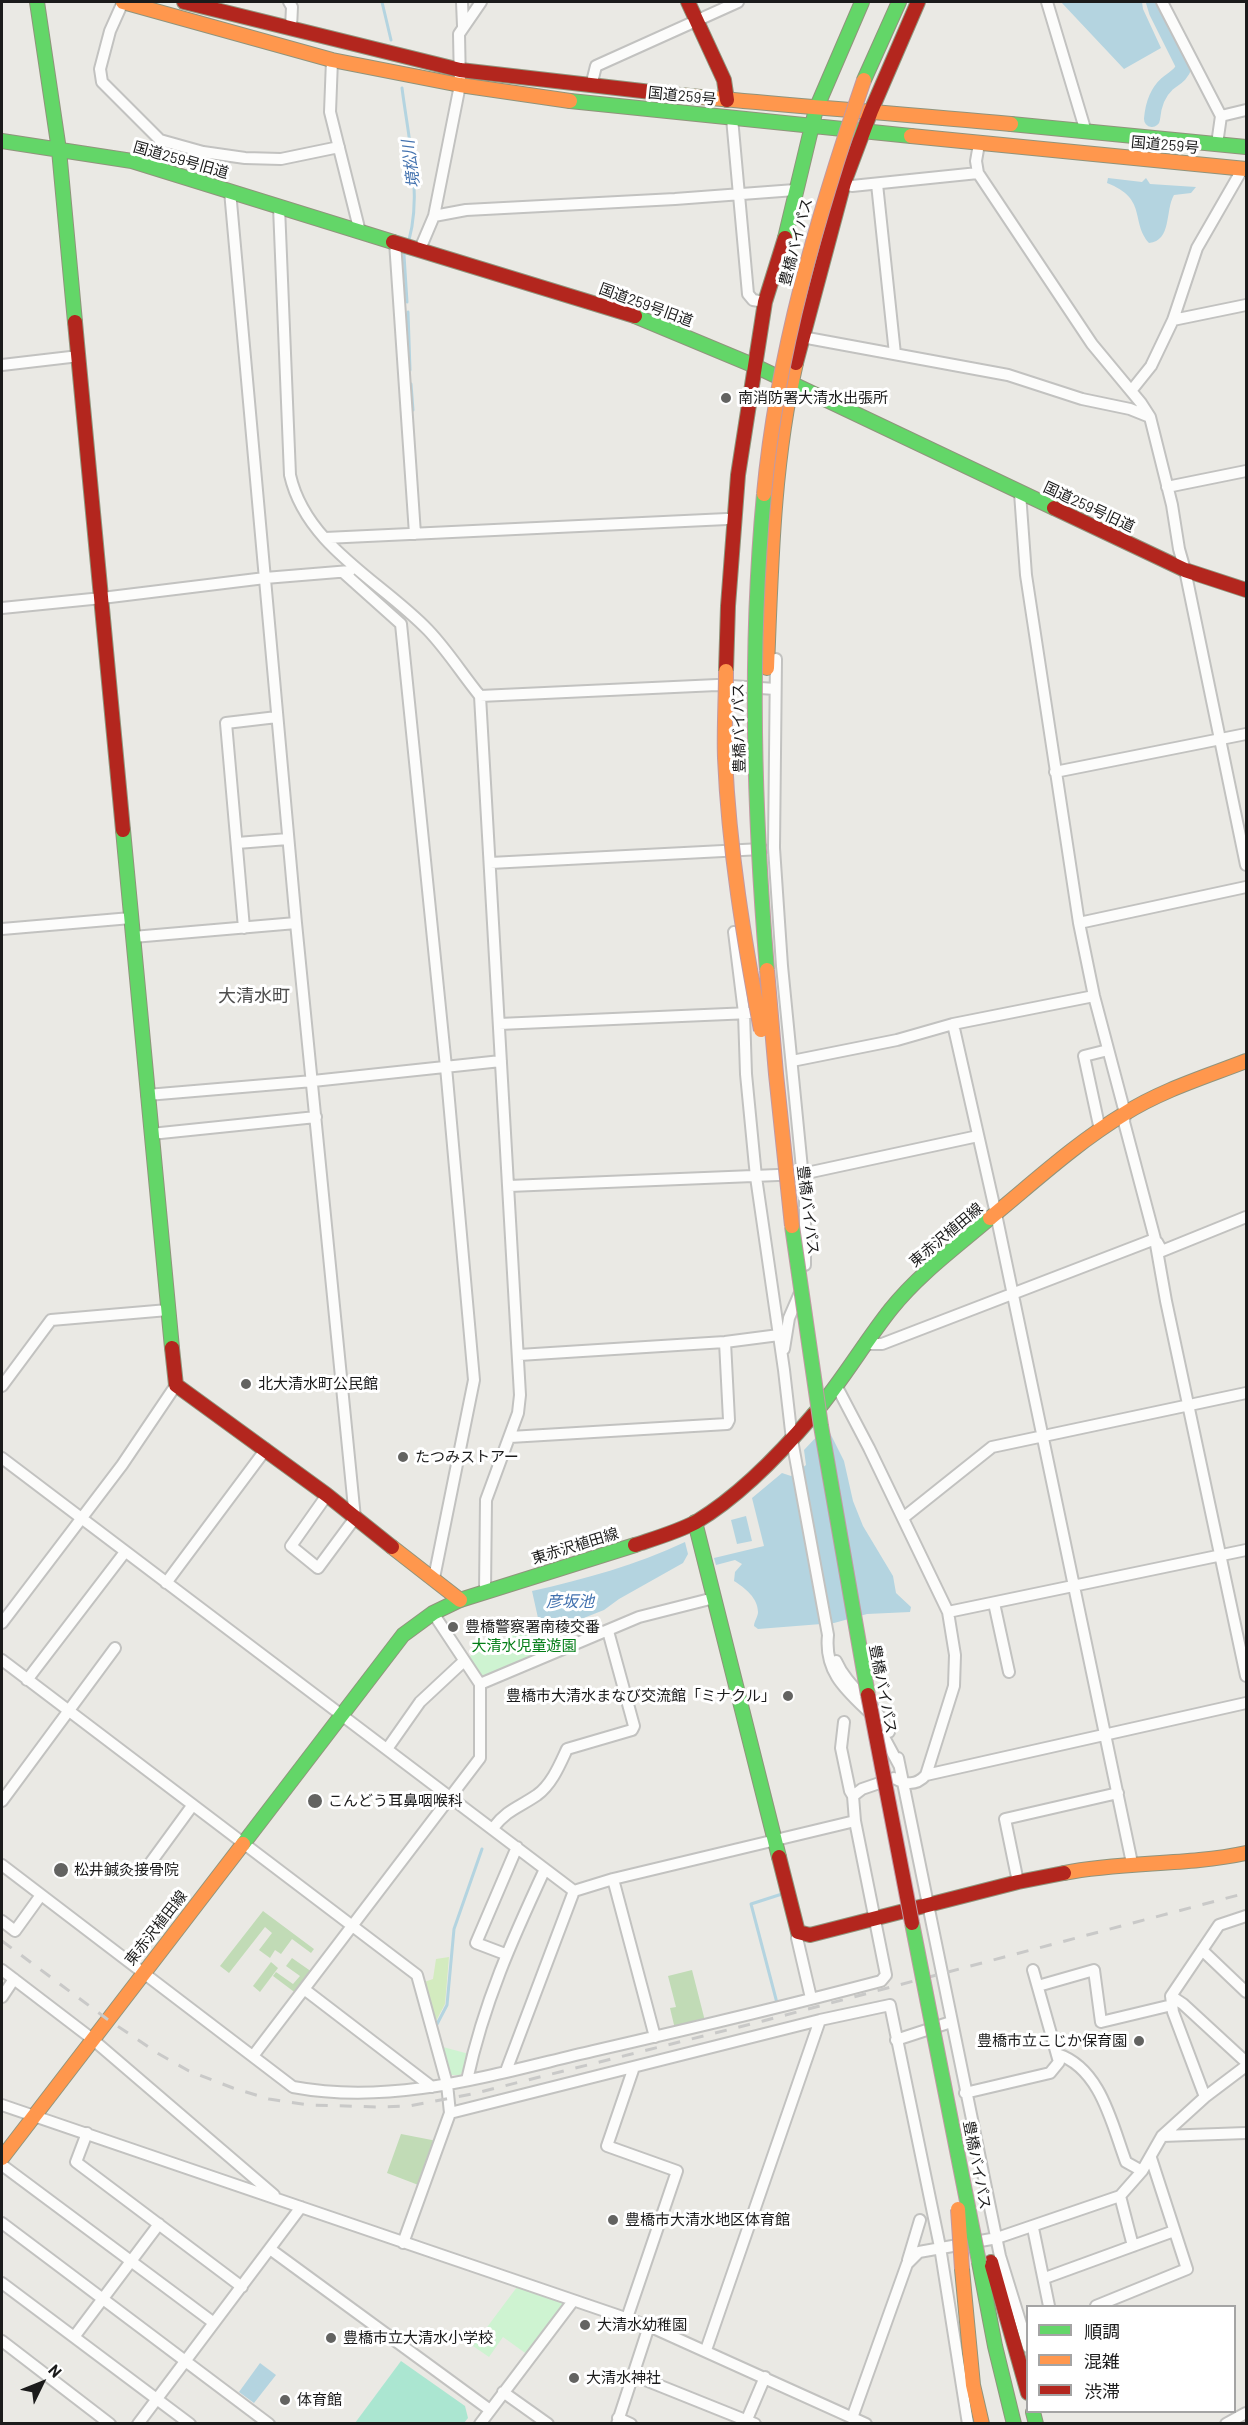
<!DOCTYPE html>
<html>
<head>
<meta charset="utf-8">
<style>
  body { margin:0 }
  #map { position:relative; width:1248px; height:2425px; overflow:hidden; background:#eae9e4; font-family:Barlow,"Noto Sans JP",sans-serif }
  canvas { display:block }
  .frame { position:absolute; inset:0; border:3px solid #1b1b1b; pointer-events:none }
  .legend { position:absolute; left:1026px; top:2305px; width:210px; height:108px; box-sizing:border-box; background:#fff; border:2px solid #a4a4a4; margin:0; padding:8px 10px; list-style:none; font-size:18px; color:#1b1b1b }
  .legend li { display:flex; align-items:center; gap:12px; height:30px }
  .legend b { width:30px; border:2px solid #a4a4a4 }
  .north { position:absolute; left:12px; top:2353px; width:60px; height:60px; -webkit-text-stroke:4px #fff; paint-order:stroke; rotate:47deg; font-size:16px; font-weight:700; line-height:24px; text-align:center; color:#1b1b1b }
  .north::after { content:''; display:block; margin:auto; width:21px; height:27px; background:#1b1b1b; clip-path:polygon(50% 0,100% 100%,50% 72%,0 100%) }
</style>
</head>
<body>
<div id="map">
<canvas width="1248" height="2425"></canvas>
<div class="frame"></div>
<ul class="legend">
<li><b style="height:8px;background:#63d668"></b>順調</li>
<li><b style="height:8px;background:#ff974d"></b>混雑</li>
<li><b style="height:8px;background:#b3261e"></b>渋滞</li>
</ul>
<div class="north">N</div>
</div>
<script>
const context = document.querySelector('canvas').getContext('2d');
context.lineJoin = 'round';
function paint(path, color) {
  context.fillStyle = color;
  context.fill(path, 'evenodd');
}
function trace(path, color, width, dash) {
  context.strokeStyle = color;
  context.lineWidth = width;
  context.lineCap = dash ? 'butt' : 'round';
  context.setLineDash(dash || []);
  context.stroke(path);
}
function label(font, color, halo, rows, align = 'center') {
  context.font = font + ' Barlow,"Noto Sans JP",sans-serif';
  context.lineWidth = 6;
  context.setLineDash([]);
  context.textBaseline = 'middle';
  context.strokeStyle = halo;
  context.fillStyle = color;
  for (const [text, x, y, turn = 0] of rows) {
    context.save();
    context.translate(x, y);
    context.rotate((+turn || 0) * Math.PI / 180);
    context.textAlign = isNaN(turn) ? turn : align;
    if (halo) context.strokeText(text, 0, 0);
    context.fillText(text, 0, 0);
    context.restore();
  }
}
const grass = new Path2D(`
  M449,1957L445,2004L435,2023L424,1982L433,1979L436,1959Z`);
const forest = new Path2D(`
  M263,1911L314,1949L311,1953L292,1939L281,1954L275,1950L270,1958L259,1950L272,1933L265,1927L229,1973L220,1966Z
  M292,1958L312,1972L297,1994L273,1976L276,1972L293,1984L300,1976L286,1966Z
  M271,1962L278,1968L260,1992L253,1986Z
  M692,1970L705,2021L675,2029L670,2008L676,2007L668,1976Z
  M401,2134L437,2141L421,2186L387,2173Z`);
const park = new Path2D(`
  M524,1629L534,1631L559,1644L551,1653L482,1679L468,1657Z
  M443,2047L469,2054L463,2071L460,2075H451L447,2071L442,2055L444,2052Z
  M517,2287L567,2304L528,2355L503,2337L489,2357L473,2346Z`);
const pitch = new Path2D(`
  M401,2361L465,2406L468,2418L464,2423H355Z`);
const water = new Path2D(`
  M1061,2H1142L1143,9L1161,48L1124,69Z
  M1108,178L1142,182L1146,178L1150,184L1196,187L1191,193L1174,195C1165,210 1172,241 1149,243C1130,221 1148,199 1107,183Z
  M820,1433H830L844,1461L853,1501L863,1526L893,1576L896,1593L911,1607L910,1612L867,1614L834,1623L758,1629L754,1626C754,1621 758,1617 758,1612C758,1598 745,1588 734,1581L735,1572L742,1564L735,1560L716,1565L714,1558L764,1546L752,1498L782,1473L791,1476L806,1465L804,1450Z
  M746,1516L752,1541L737,1544L731,1520Z
  M685,1542L688,1554L683,1563L619,1599L604,1610L571,1623L541,1621L538,1618L532,1591C585,1579 636,1565 685,1542Z
  M260,2363L276,2375L254,2403L239,2392Z`);
const stream = new Path2D(`
  M382,2L391,40
  M402,88C408,136 422,193 409,240
  M404,255L407,302
  M408,312L410,370
  M411,384L413,410
  M777,2003L751,1904L782,1894
  M435,2028L447,2005L454,1929L482,1849`);
const river = new Path2D(`
  M1152,119C1153,107 1157,93 1167,84C1174,78 1181,76 1184,66L1157,12L1154,2`);
const street = new Path2D(`
  M123,2L110,31L100,69L102,82L160,140L203,152L245,158L281,159L339,147
  M289,2L292,7L291,28
  M462,2L463,26
  M1047,2L1086,132
  M1162,2L1221,116L1217,144
  M332,60L330,112L360,232
  M591,86L596,66L738,2
  M1221,116L1246,110
  M732,118L748,294L753,300L765,302
  M979,144L976,161L978,173L1092,344L1141,403L1150,417L1172,505L1179,549L1185,570L1246,865
  M844,183L852,186L978,173
  M877,184L895,354
  M230,191L296,923L355,1518L318,1568L291,1546L327,1495
  M279,207L290,475C306,546 381,581 428,630C448,651 462,674 480,696L520,1395L518,1413L486,1500L485,1591
  M434,216L466,210L675,199L795,190
  M395,242L415,534
  M420,249L434,216L460,85L459,34L481,2
  M1173,320L1246,305
  M802,337L1008,375L1082,399L1130,409L1150,417
  M2,365L79,356
  M1131,391L1151,366L1173,320L1197,248L1243,168
  M1167,487L1246,471
  M1020,493L1026,575L1079,923L1094,996L1125,1113L1124,1122L1155,1239L1166,1301L1246,1676
  M325,538L727,519
  M344,573L401,624L446,1067L474,1380L434,1578
  M2,608L102,598L265,578L350,571
  M776,659L774,848L782,966L805,1199V1265
  M480,696L717,685L775,689
  M1055,772L1246,734
  M237,843L288,839
  M490,863L762,849
  M1079,923L1246,887
  M244,928L226,723L277,717
  M2,929L131,918
  M734,932L744,1013L746,1074L756,1177L784,1370L792,1440L828,1635C824,1672 846,1690 870,1713
  M133,937L296,923
  M499,1024L750,1013
  M953,1024L996,1214L1132,1863
  M792,1061L897,1040L953,1024L1094,996
  M147,1095L313,1081L501,1061
  M1100,1130L1084,1056L1108,1050
  M151,1134L316,1117
  M509,1186L802,1174L978,1136
  M1157,1242L1162,1251L1246,1217
  M867,1344H882L1155,1239
  M784,1349L789,1318L799,1295
  M519,1355L725,1342L779,1335
  M2,1386L51,1320L168,1310
  M837,1387L869,1448L948,1612L955,1655L954,1686L926,1775
  M510,1437L727,1424L729,1420L725,1342
  M2,1458L574,1891L613,1879L855,1821
  M903,1518L992,1447L1246,1393
  M166,1583L266,1449
  M994,1603L1009,1672
  M948,1612L1246,1550
  M2,1623L122,1465L176,1385
  M2,1660L417,1975L447,2084L450,2113L403,2243
  M836,1661C848,1689 877,1704 889,1732
  M27,1680L125,1552
  M480,1684L639,1617L714,1598
  M878,1726L899,1765
  M387,1749L420,1702L464,1661
  M898,1758L1000,2256L1028,2347
  M853,1796L862,1789L894,1778C906,1785 916,1786 926,1775L1246,1703
  M2,1801L115,1648
  M493,1828C508,1809 518,1808 537,1795C552,1784 560,1764 567,1749L632,1730L634,1726L608,1631
  M2,1865L293,2087C395,2106 494,2074 593,2051C689,2029 786,2006 881,1981L886,1975L855,1821L853,1796L850,1791L841,1748L844,1722
  M146,1869L192,1806
  M613,1879L655,2037
  M1018,1882L1005,1819L1118,1793
  M2,1921L15,1931L41,1895
  M798,1932L797,1938L811,1998
  M1202,1950L1246,1992
  M505,1954L476,1943L517,1847
  M2,1970L91,2038L274,2195
  M1038,1986L1094,1970L1101,2022L1172,2005
  M304,1989L432,2087
  M1171,1996L1183,2004L1246,2062
  M2,1997L14,1979
  M896,2040L951,2022
  M1057,2054C1101,2068 1112,2125 1126,2162L1142,2171
  M253,2056L480,1758V1684L433,1613
  M506,2071L574,1891
  M467,2080C484,2002 512,1940 545,1869
  M965,2093L1050,2073L1059,2062L1033,1970
  M1205,2097L1173,2012L1171,1996L1219,1925L1246,1916
  M2,2105L649,2326L866,2424
  M450,2113L820,2020L890,2005L940,2247L968,2424
  M87,2133L76,2162L242,2287
  M1162,2136L1246,2133
  M2,2165L214,2323
  M1120,2196L1133,2246
  M2,2223L269,2424
  M1033,2228L1049,2306
  M270,2249L490,2410
  M908,2260L920,2220
  M1045,2278L1174,2231
  M2,2283L190,2424
  M1096,2306L1187,2269L1151,2158
  M627,2318L677,2171L607,2146L634,2067
  M74,2337L159,2224
  M2,2341L110,2424
  M706,2350L820,2020
  M633,2375L755,2424
  M503,2392L548,2424
  M618,2418L631,2424
  M852,2418L907,2264L919,2252L997,2238L1120,2196L1142,2171L1162,2136L1205,2097L1246,2066
  M138,2424L301,2207
  M480,2424L573,2301
  M617,2424L649,2326
  M745,2424L765,2377
  M1226,2424L1246,2413`);
const fast = new Path2D(`
  M37,2L59,150L75,322
  M864,80L899,2
  M570,101L911,136
  M1011,124L1246,147
  M2,141L132,161L393,242
  M785,238L816,109L862,2
  M635,316L755,366L1054,508
  M123,830L172,1348
  M814,1414C843,1380 864,1343 891,1309C919,1274 956,1247 990,1218
  M695,1522L779,1857
  M243,1844L403,1635L433,1613L460,1600L635,1545
  M979,2262L995,2346L1014,2424
  M1033,2412L1036,2424`);
const slow = new Path2D(`
  M123,2L332,60L460,85L570,101
  M660,93C777,105 894,113 1011,124
  M911,136L1246,169
  M767,668C771,566 773,463 796,363
  M990,1218C1034,1182 1076,1143 1124,1114C1162,1090 1205,1077 1246,1061
  M392,1547L460,1600
  M1064,1873C1124,1861 1186,1866 1246,1853
  M2,2158L243,1844
  M962,2269L973,2385L982,2424`);
const jam = new Path2D(`
  M184,2L460,70L660,93
  M688,2L724,80L727,100
  M393,242L635,316
  M75,322L123,830
  M796,363L844,183L871,111L918,2
  M1054,508L1185,570L1246,590
  M726,671L728,606L738,475L765,302L785,238
  M172,1348L176,1385L327,1495L392,1547
  M635,1545C656,1538 677,1532 696,1522C741,1495 781,1453 814,1414
  M779,1857L798,1932L810,1935L1018,1882L1064,1873
  M991,2262L1028,2393`);
const rail = new Path2D(`
  M2,1941L107,2019L159,2054L189,2071L233,2088L269,2099L309,2105L380,2107L409,2106L472,2094L763,2021L1246,1893`);
const fastBridge = new Path2D(`
  M764,494C749,653 754,811 767,970
  M792,1226L821,1426L868,1695
  M912,1923L979,2262`);
const slowBridge = new Path2D(`
  M764,494C777,353 818,214 864,80
  M726,671C726,700 724,729 725,758C729,850 744,940 761,1030
  M767,970L776,1074L792,1226
  M958,2209L962,2269`);
const jamBridge = new Path2D(`
  M868,1695L912,1923`);
const markers = [
  [726,398,6,"#636361"],
  [246,1384,6,"#636361"],
  [403,1457,6,"#636361"],
  [453,1627,6,"#636361"],
  [788,1696,6,"#636361"],
  [315,1801,8,"#636361"],
  [61,1870,8,"#636361"],
  [1139,2041,6,"#636361"],
  [613,2220,6,"#636361"],
  [585,2325,6,"#636361"],
  [331,2338,6,"#636361"],
  [574,2378,6,"#636361"],
  [285,2400,6,"#636361"]
];
const streetNames = [
  ["国道259号",682,96,6],
  ["国道259号",1165,145,5],
  ["国道259号旧道",181,160,16],
  ["豊橋バイパス",796,242,-75],
  ["国道259号旧道",646,305,20],
  ["国道259号旧道",1089,507,25],
  ["豊橋バイパス",739,728,-91],
  ["豊橋バイパス",808,1210,83],
  ["東赤沢植田線",946,1235,-40],
  ["東赤沢植田線",575,1546,-17],
  ["豊橋バイパス",883,1689,79],
  ["東赤沢植田線",156,1928,-52],
  ["豊橋バイパス",977,2165,79]
];
const poiNames = [
  ["南消防署大清水出張所",738,398],
  ["北大清水町公民館",258,1384],
  ["たつみストアー",415,1457],
  ["豊橋警察署南稜交番",465,1627],
  ["豊橋市大清水まなび交流館「ミナクル」",776,1696,"right"],
  ["こんどう耳鼻咽喉科",328,1801],
  ["松井鍼灸接骨院",74,1870],
  ["豊橋市立こじか保育園",1127,2041,"right"],
  ["豊橋市大清水地区体育館",625,2220],
  ["大清水幼稚園",597,2325],
  ["豊橋市立大清水小学校",343,2338],
  ["大清水神社",586,2378],
  ["体育館",297,2400]
];
const parkNames = [
  ["大清水児童遊園",524,1646]
];
const waterNames = [
  ["境松川",411,164,-97],
  ["彦坂池",570,1602]
];
const quarterNames = [
  ["大清水町",254,996]
];
paint(grass, '#d3ebbf');
paint(forest, '#c1dbb6');
paint(park, '#cef3d1');
paint(pitch, '#abe6d1');
paint(water, '#b4d4e0');
trace(stream, '#b4d4e0', 3);
trace(river, '#b4d4e0', 16);
trace(street, '#c2c2c0', 14);
trace(fast, '#90947c', 16);
trace(slow, '#90947c', 16);
trace(jam, '#90947c', 16);
trace(street, '#fcfcfb', 10);
trace(fast, '#63d668', 14);
trace(slow, '#ff974d', 14);
trace(jam, '#b3261e', 14);
trace(rail, '#c9c9c8', 3, [12, 12]);
trace(fastBridge, '#c19aa3', 16, []);
trace(slowBridge, '#c19aa3', 16, []);
trace(jamBridge, '#c19aa3', 16, []);
trace(fastBridge, '#63d668', 14);
trace(slowBridge, '#ff974d', 14);
trace(jamBridge, '#b3261e', 14);
for (const [x, y, r, color] of markers) {
  const dot = new Path2D();
  dot.arc(x, y, r, 0, 2 * Math.PI);
  context.fillStyle = color;
  context.fill(dot);
  trace(dot, '#fff', 2);
}
label('15px', '#1b1b1b', '#fff', streetNames);
label('15px', '#1b1b1b', '#fff', poiNames, 'left');
label('15px', '#047e17', '#fff', parkNames);
label('italic 16px', '#4372af', '#fff', waterNames);
label('18px', '#4e4e4e', '#fff', quarterNames);
</script>
</body>
</html>
